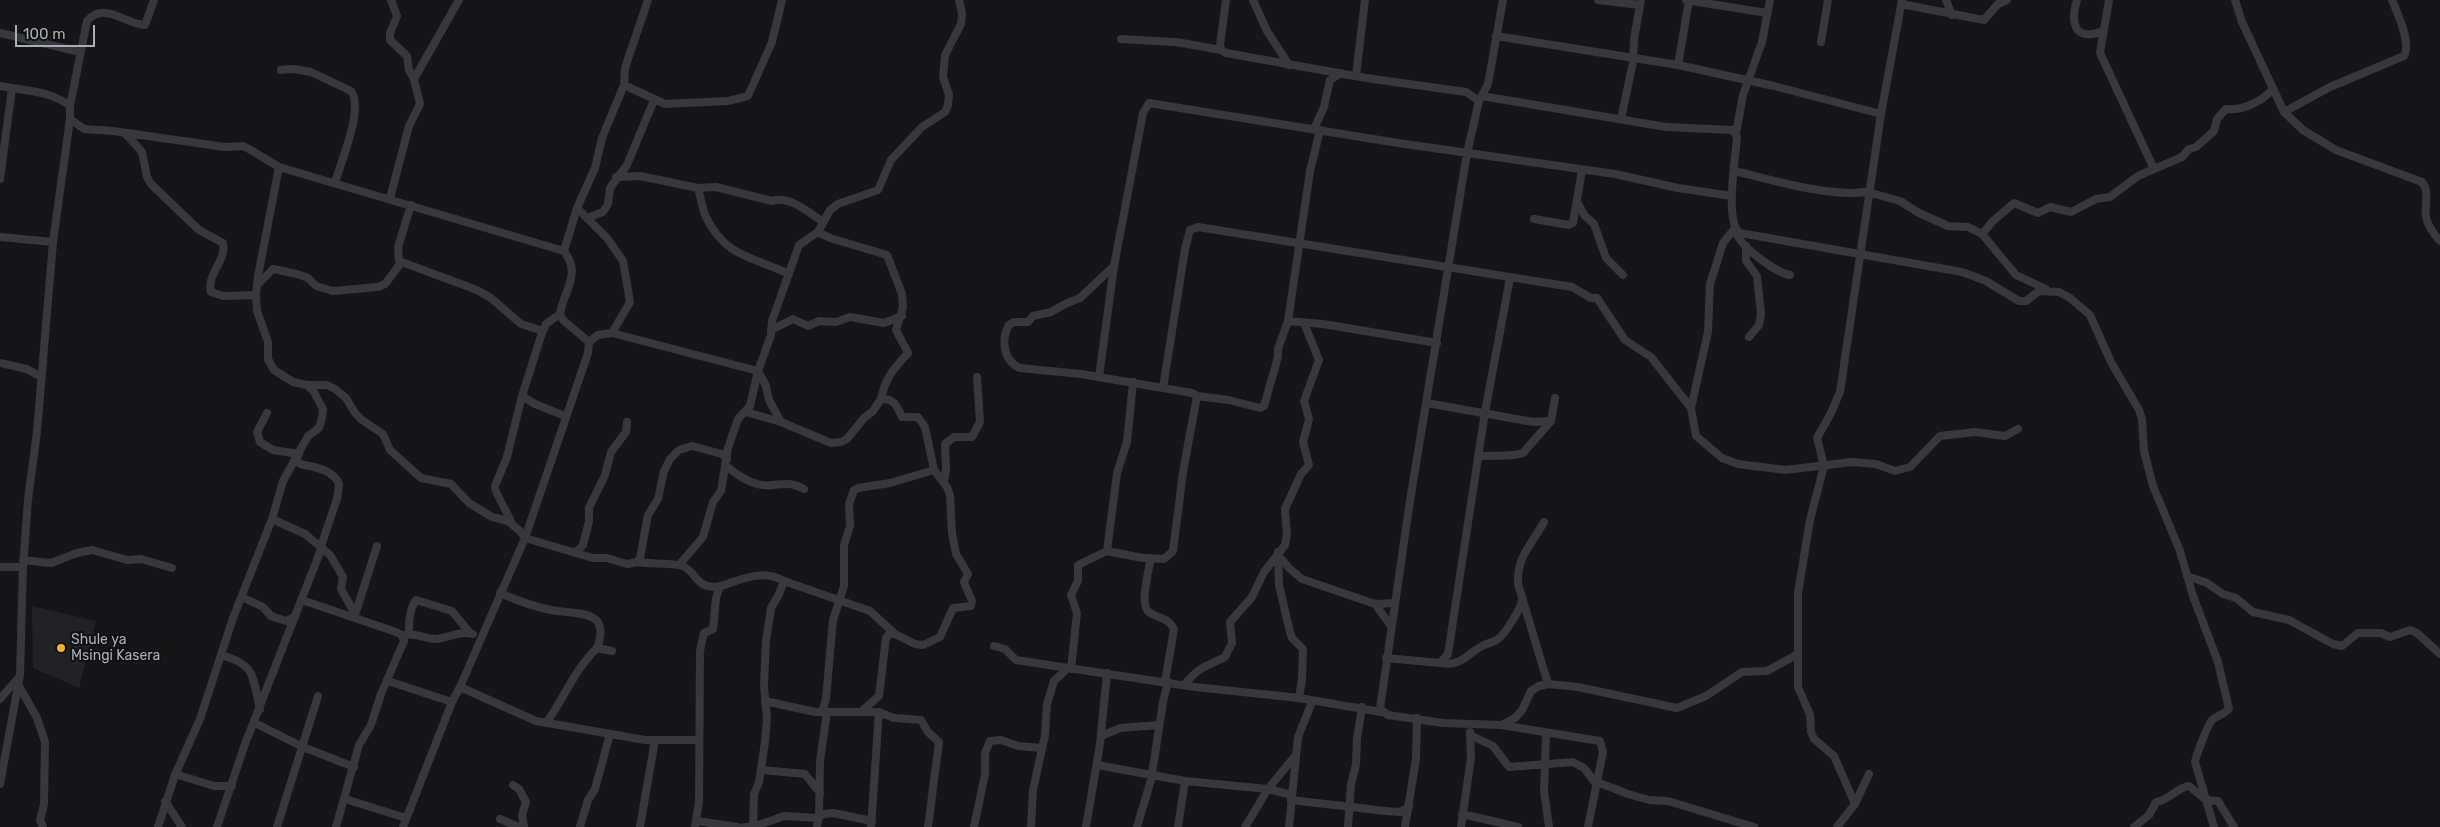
<!DOCTYPE html>
<html>
<head>
<meta charset="utf-8">
<style>
  body { margin:0 }
  #map { position:relative; width:2440px; height:827px; overflow:hidden; background:#161618; font-family:Rubik,sans-serif }
  canvas { display:block }
  .scale { position:absolute; left:15px; top:25px; width:80px; height:22px; box-sizing:border-box; border:2px solid #a8adb8; border-top:0; padding-left:6px; font-size:15px; line-height:18px; white-space:nowrap; color:#a8adb8; -webkit-text-stroke:4px #111113; paint-order:stroke }
</style>
</head>
<body>
<div id="map">
<canvas width="2440" height="827"></canvas>
<div class="scale">100 m</div>
</div>
<script>
const context = document.querySelector('canvas').getContext('2d');
context.lineJoin = 'round';
function paint(path, color) {
  context.fillStyle = color;
  context.fill(path, 'evenodd');
}
function trace(path, color, width, dash) {
  context.strokeStyle = color;
  context.lineWidth = width;
  context.lineCap = dash ? 'butt' : 'round';
  context.setLineDash(dash || []);
  context.stroke(path);
}
function label(font, color, halo, rows, align = 'center') {
  context.font = font + ' Rubik,sans-serif';
  context.lineWidth = 4;
  context.setLineDash([]);
  context.textBaseline = 'middle';
  context.strokeStyle = halo;
  context.fillStyle = color;
  for (const [text, x, y, turn = 0] of rows) {
    context.save();
    context.translate(x, y);
    context.rotate((+turn || 0) * Math.PI / 180);
    context.textAlign = isNaN(turn) ? turn : align;
    if (halo) context.strokeText(text, 0, 0);
    context.fillText(text, 0, 0);
    context.restore();
  }
}
const built = new Path2D(`
  M32,606L96,621L79,688L33,668Z`);
const minor = new Path2D(`
  M391,0L397,16L390,33V40L407,56L409,70L414,79
  M1226,0L1220,45L1221,50L1226,53L1366,78L1466,92L1479,101
  M1253,0L1267,31L1289,65
  M1503,0L1488,84L1479,101L1467,153L1409,507L1380,709L1388,715L1443,723L1501,725L1600,741L1603,752L1588,827
  M1598,0L1640,5
  M1686,0L1767,13
  M1946,0L1952,15
  M2077,0C2070,23 2074,42 2103,31
  M2109,0L2100,53L2154,169
  M2235,0L2242,22L2284,112L2303,130L2336,150L2422,182C2430,191 2424,206 2426,217C2427,224 2435,236 2440,241
  M1901,4L1984,20L1998,4L2007,0
  M0,33L80,52
  M1496,36L1678,65L1774,86L1881,114
  M1121,39L1176,42L1221,50
  M1821,42L1828,0
  M1678,65L1689,0
  M281,70L294,69L311,72L351,91C364,109 341,161 335,183
  M1356,76L1365,0
  M624,85L665,104L728,101L748,96L772,42L782,0
  M0,86C25,91 49,90 70,106V119L84,129L113,131L225,147L243,146L249,149L279,167L564,251C582,275 564,289 560,314L563,320L589,342L588,353L525,538L460,687L452,702L403,827
  M1482,96L1666,127L1733,130L1737,137C1736,156 1724,222 1740,233L1962,272L1986,281L2019,301H2026L2039,291L2059,292L2070,298L2090,315L2111,362L2139,410L2142,419L2144,451L2153,486L2180,551L2193,596L2218,662L2229,709C2224,714 2217,716 2212,720C2208,724 2196,756 2195,762L2214,827
  M70,106L87,21C105,1 125,24 145,25L154,0
  M2284,112L2330,87L2404,56C2412,44 2397,12 2392,0
  M1621,119L1633,62L1634,39L1641,0
  M1314,129L1324,107L1330,80L1341,73
  M1320,130L1310,171L1288,321L1323,324L1437,343
  M125,133L142,152L147,177L151,184L199,230L223,243C227,260 206,275 211,292L223,296L256,295
  M1736,133L1743,95L1762,42L1770,0
  M1735,171C1771,180 1835,199 1871,191
  M616,177L640,176L698,188L716,187L772,201C790,195 807,212 822,221
  M0,179L12,88
  M698,188C701,197 702,209 706,217C726,258 752,256 789,274
  M1871,193L1900,201L1919,213L1948,226L1968,227L1982,234L2016,275L2046,289
  M390,198L409,126L420,104L414,79L459,0
  M1577,202L1585,216L1594,224L1606,258L1623,275
  M411,205L398,247L399,261L477,290L491,298L521,324L543,331
  M577,208L607,238L623,261L630,302L612,333
  M587,218L603,212L608,204L610,188L627,165L654,100
  M1534,219L1569,225L1573,223L1582,170
  M1736,230C1737,245 1775,272 1790,275
  M818,232L830,238L887,255L902,294L903,307L896,330L908,353C894,369 886,376 881,399
  M1982,234L1993,221L2014,203L2038,213L2050,207L2071,212L2096,199L2110,197L2138,176L2182,157L2189,149L2196,147L2214,131L2217,119L2226,109C2242,111 2261,102 2272,90
  M0,237L53,242
  M1746,246V261L1757,276L1761,314L1759,325L1749,337
  M564,251L577,208L595,168L602,138L624,85L625,68L648,0
  M258,284L273,269L297,274L308,278L316,286L333,291L378,287L385,284L401,263
  M771,330L793,319L808,326L819,321L836,322L850,317L884,323L902,316
  M589,342L598,335L612,333L758,371L766,386L769,400L781,422L831,443L841,442L847,439L864,418L873,411L881,399C894,398 897,406 902,417H918L925,427L934,470L947,487L950,495L952,533L956,554L968,574L964,582L972,601L971,606L953,608L940,637L923,645L915,644L895,634L870,611L784,581C768,572 753,575 736,581C728,583 722,587 714,587C695,586 697,573 683,566C676,563 647,564 637,562
  M0,363L27,369L41,377
  M1099,377L1114,266L1143,113L1149,103L1398,143L1615,174L1678,188L1732,196
  M307,385H327L335,389L346,398L355,413L362,420L383,434L390,450L421,478L451,484L469,503L492,517L508,521L521,532L525,538L593,558H607L627,564L637,562L640,558L648,515L658,499L664,471L670,459L679,450L692,446L722,454L727,459
  M1163,388L1185,249L1190,230L1198,227L1572,287L1591,298H1597L1625,340L1651,357L1691,408L1696,436L1722,458L1738,464L1786,470L1851,462L1876,464L1895,471L1910,467L1940,436L1975,432L2005,436L2018,429
  M522,396L535,404L565,416
  M1197,396L1229,400L1260,408L1264,406L1278,357V349L1288,321
  M1427,403L1533,422L1551,421
  M1691,408L1708,332L1710,284L1723,243L1735,228
  M746,412L781,422
  M267,413L257,432L260,442L273,450L299,454
  M1478,456C1491,455 1514,457 1523,453L1551,421L1555,398
  M296,458L300,464C314,467 333,469 339,484L337,499L321,546
  M725,465C738,476 755,488 773,485C786,484 791,482 804,489
  M944,481L946,469L945,444L954,437H972L980,422L977,377
  M272,519L305,534L330,555L343,577L341,589L355,614
  M1544,522C1531,546 1517,555 1518,584L1548,684
  M512,524C509,515 494,491 495,486L507,457L522,396L541,336L546,324L560,314
  M1107,551L1117,473L1127,442L1133,382
  M1278,552L1279,585L1290,632L1292,638L1303,649L1302,680L1299,698
  M575,553L583,545L589,521V508L605,475L611,452L626,432L627,422
  M1279,556L1290,569L1302,579L1375,604L1395,603
  M1151,558C1149,569 1139,605 1149,612C1158,619 1168,617 1174,629L1165,682
  M23,560L51,563L77,553L92,550L127,560L141,559L172,568
  M679,565L703,537L713,502L721,491L728,448L738,419L750,406L758,371L771,335L772,321L799,245L818,232L830,210L838,204L878,190L891,160L922,127L945,112L948,105L949,95L943,77L945,55L961,24L962,13L959,0
  M0,567H23
  M2187,576L2207,583L2223,594L2236,598L2253,612L2289,620L2333,644L2342,646L2358,633H2381L2390,637L2410,630L2417,633L2440,654
  M500,593C516,600 535,607 551,610C576,615 612,608 597,648
  M242,597L263,607L271,616L286,621L295,617
  M302,600L396,632L402,635L404,641L381,694L371,725L359,745L336,827
  M1375,604L1391,626
  M355,615L377,546
  M409,633C409,622 409,610 416,600L452,611L470,633
  M404,635C415,632 425,639 436,639C449,638 460,630 473,634
  M994,646L1005,649L1016,660L1068,668
  M221,655C257,665 252,677 260,709
  M1386,658L1440,663L1448,654L1485,412L1510,278
  M1440,663C1462,667 1466,654 1484,645C1489,643 1494,642 1498,639C1505,634 1521,609 1522,600
  M1071,669L1077,613L1071,595L1078,581V565L1107,551L1143,558L1164,559L1173,551L1183,472L1197,396L1192,393L1081,374L1020,368C1003,361 1001,339 1009,325L1014,322H1028L1033,316L1051,312L1065,304L1080,298L1114,266
  M388,681L452,702
  M18,684L37,718L45,742L44,804L40,820L43,827
  M1184,685C1201,665 1204,668 1225,657L1232,643L1230,622L1252,597L1264,572L1285,545L1287,534L1285,509L1301,474L1309,465L1303,442L1309,419L1304,401L1319,360L1304,323
  M460,687L536,721L645,740H698
  M0,699L19,677
  M765,701L815,712H879L894,718L921,720L928,732L939,742L928,827
  M862,711L879,696L886,638L889,634H895
  M822,712L826,699L833,620L844,586V545L850,526L849,504L854,490L858,488L890,483L934,470
  M547,722C564,698 575,669 597,648L612,651
  M255,723L303,747L354,767
  M1501,725L1515,718L1522,710L1531,691L1539,686L1548,684L1578,687L1677,708L1706,696L1742,672L1767,671L1798,654
  M1546,734L1544,791L1549,827
  M1470,735L1493,746L1509,767L1573,762L1584,768L1597,785
  M1101,736L1120,728L1159,725
  M1097,765L1185,781L1268,789L1292,795
  M762,770L805,774L820,793
  M175,774L214,786H232
  M1597,782L1628,794L1649,800L1668,801L1754,827
  M0,784L20,675L23,567L28,500L37,432L53,242L70,119
  M513,785L519,789L526,802L522,815L524,827
  M345,799L406,818
  M1291,800L1386,811L1400,812L1409,807
  M165,801L182,827
  M1855,804L1834,756L1814,739L1811,732L1810,715L1798,687V593L1810,520L1824,466L1817,438L1831,413L1840,392L1881,114L1902,0
  M1462,814L1518,827
  M819,815L833,813L872,821
  M500,819L519,827
  M697,821L738,827
  M158,827L175,775L200,719L233,618L272,519L283,481L308,436L319,428L322,418L323,409L314,392L307,385L293,382L274,370L268,359V342L257,311L256,295L258,276L279,167
  M217,827L245,744L322,547
  M277,827L318,696
  M580,827L588,800L595,789L610,734
  M640,827L655,740
  M695,827L699,801L700,651L704,633L713,629L716,598L720,586
  M745,827H753L784,816L819,818
  M753,827L754,794L759,782L765,742L767,718L764,686L766,641L771,608L779,594L784,581
  M817,827L819,815L820,761L827,712
  M871,827L879,712
  M974,827L985,774V753L990,741L1001,740L1018,746L1042,748
  M1031,827L1033,790L1045,735L1047,704L1054,681L1068,668L1195,687L1299,698L1381,712
  M1086,827L1100,744L1107,673
  M1137,827L1151,780L1163,702L1168,682
  M1178,827L1185,781
  M1245,827L1268,789L1295,756
  M1289,827L1298,737L1312,702
  M1348,827L1351,785L1356,764L1357,739L1362,707
  M1405,827L1416,759L1417,718
  M1461,827L1471,758L1470,732
  M1837,827L1855,804L1869,774
  M2134,827L2149,815L2156,802C2170,800 2176,788 2189,786L2206,800L2218,801L2234,827`);
const markers = [
  [61,648,5,"#f2b134"]
];
const poiNames = [
  ["Shule ya",71,640],
  ["Msingi Kasera",71,656]
];
paint(built, '#222225');
trace(minor, '#37383d', 8);
for (const [x, y, r, color] of markers) {
  const dot = new Path2D();
  dot.arc(x, y, r, 0, 2 * Math.PI);
  context.fillStyle = color;
  context.fill(dot);
  trace(dot, '#111113', 2);
}
label('14px', '#a8adb8', '#111113', poiNames, 'left');
</script>
</body>
</html>
